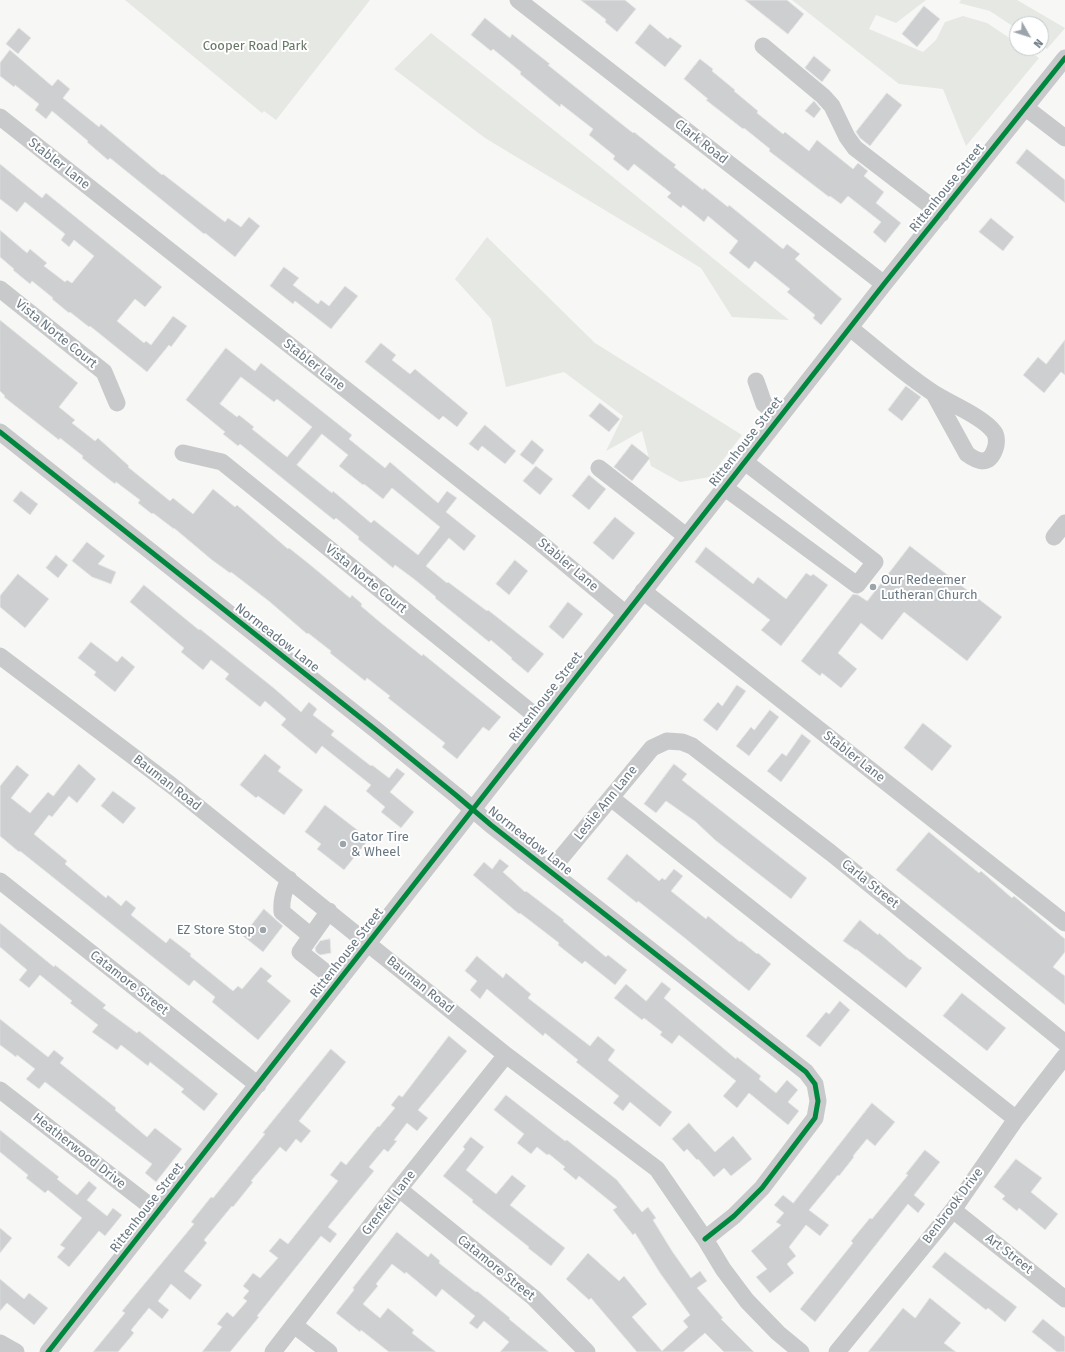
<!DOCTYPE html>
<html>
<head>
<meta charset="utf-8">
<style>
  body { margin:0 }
  #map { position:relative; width:1065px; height:1352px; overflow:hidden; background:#f7f7f6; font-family:"Fira Sans",sans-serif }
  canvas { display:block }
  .north { position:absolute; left:1009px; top:16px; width:40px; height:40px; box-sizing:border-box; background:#fff; border:1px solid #c3c9cd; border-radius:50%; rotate:129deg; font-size:11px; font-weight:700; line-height:16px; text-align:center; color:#6a7883 }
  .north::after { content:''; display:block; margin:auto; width:14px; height:18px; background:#9ba4ab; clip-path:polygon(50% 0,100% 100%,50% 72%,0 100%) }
</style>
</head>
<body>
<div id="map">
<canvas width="1065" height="1352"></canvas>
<div class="north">N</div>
</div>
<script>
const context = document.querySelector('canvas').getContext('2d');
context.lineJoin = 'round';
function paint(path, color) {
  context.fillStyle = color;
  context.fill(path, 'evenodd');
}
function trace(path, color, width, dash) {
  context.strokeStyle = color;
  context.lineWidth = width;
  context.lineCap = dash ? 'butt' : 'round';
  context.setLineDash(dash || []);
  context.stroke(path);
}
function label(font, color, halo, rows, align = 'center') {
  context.font = font + ' "Fira Sans",sans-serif';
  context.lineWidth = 4;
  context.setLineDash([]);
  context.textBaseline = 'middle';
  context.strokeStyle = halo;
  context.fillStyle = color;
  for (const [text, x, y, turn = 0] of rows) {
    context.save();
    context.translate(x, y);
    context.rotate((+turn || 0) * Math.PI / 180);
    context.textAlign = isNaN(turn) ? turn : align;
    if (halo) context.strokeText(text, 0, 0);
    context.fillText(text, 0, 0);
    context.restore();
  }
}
const green = new Path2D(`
  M125,0H370L276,120L264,111L262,113Z
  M792,0H926L896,23L876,15L869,29L923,52L936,40L945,22L963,16L987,23L1017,43V48H1024L1039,58L966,146L943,89L899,84Z
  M961,0H1017L1065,28L1047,49L1041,45V24H1017V29L990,11L959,3Z
  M431,33L603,169L789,320L732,317L701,268L485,138L394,69Z
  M487,237L595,343L742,435L710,477L680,482L651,466L642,431L606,451L623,416L564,372L506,387L491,319L455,279Z`);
const building = new Path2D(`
  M581,0H625L636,9L617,32L605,22L606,20Z
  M745,0H787L804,14L788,34Z
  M924,6L940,19L917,47L902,34Z
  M485,18L510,38L512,34L536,53L550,64L548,65L614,118L633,133L634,132L663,155L676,165L674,167L703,190L704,188L728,207L729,205L783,249L787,244L800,254L795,259L842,299L821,325L813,318L815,315L787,292L790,289L755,261L749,269L729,253L738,241L708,216L704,222L683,205L681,208L667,197L671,193L634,164L628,171L613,159L615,156L589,135L593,129L561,104L560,107L520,74L521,72L493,49L491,51L471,35Z
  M650,24L668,39L670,37L682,46L665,67L635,43Z
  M19,28L31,38L18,54L6,44Z
  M10,50L52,86L58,79L70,89L63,98L99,127L101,124L162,175L163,174L225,222L228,218L241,227L249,217L260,226L235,257L205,233L204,234L110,158L108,160L87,142L88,141L52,111L46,119L35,110L39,104L15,85L14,87L0,76V63Z
  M814,56L831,70L822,82L805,68Z
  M700,59L713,69L712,71L735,90L734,91L758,111L757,113L783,134L785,132L809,151L817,140L853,169L858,163L868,171L864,176L884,192L876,203L901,223L885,243L873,232L881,222L848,196L841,204L830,196L829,197L769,151L770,149L744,128L743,129L706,100L708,99L684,79Z
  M887,93L902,105L870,146L860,138L856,132Z
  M814,101L821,109L814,118L805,111Z
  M1027,149L1065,180V203L1016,163Z
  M0,164L42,198L46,193L162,287L145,307L135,299L117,321L144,343L146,341L151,345L173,316L187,326L171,347L169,345L147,372L90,326L89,327L70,312L69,313L52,299L53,298L32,281L30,284L13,270L14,269L0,257V230L27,253L30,249L47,263L44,266L65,282L67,280L72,283L94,256L74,240L69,247L61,240L65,234L25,202L17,212L0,199Z
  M991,218L1014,237L1003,251L979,232Z
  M284,267L299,278L293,285L318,304L321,300L329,306L345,286L358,296L331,329L295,301L293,304L270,286Z
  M0,320L78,383L59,407L75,420L72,423L95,441L98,438L129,466L128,467L170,501L173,498L193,514L213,489L235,507L237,505L288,549L289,548L308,563L350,598L352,595L362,604L361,606L381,623L422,656L423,654L501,717L489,731L483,727L457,759L442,747L445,743L388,698L390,696L367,678L365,681L330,653L331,651L308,633L307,634L270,602L231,572L230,573L212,560L174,528V529L153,513L152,514L138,503L140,500L116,482L115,484L97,470L82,458L83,456L60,438L59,440L4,397L5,396L0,391Z
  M1065,340V375L1061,372L1044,393L1023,375L1038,357L1046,364Z
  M381,343L396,355L392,360L410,374L415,369L468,413L457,427L443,416L439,420L365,362Z
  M226,348L255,371L261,363L352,435L349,439L385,468L390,462L438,503L447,491L457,498L446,512L476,536L464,551L449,538L426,566L447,583L448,582L487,611L488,610L544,654L528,673L511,659L512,658L491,640L489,642L435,598L436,597L414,579L395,565L393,568L358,539L359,537L336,518L334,520L240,444L238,446L223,434L225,432L186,400ZM241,377L274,402L277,399L312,427L287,457L252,429L254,427L239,415L237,417L220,404ZM322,434L348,455L339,466L363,485L364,484L383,499L392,488L440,527L418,555L374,520L371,523L333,491L332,493L297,465Z
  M906,386L921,397L902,421L888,410Z
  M600,403L620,419L609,432L589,416Z
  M485,425L516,451L505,464L482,446L478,451L469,444Z
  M532,440L544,450L533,465L520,455Z
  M632,444L650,458L632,481L614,467Z
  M536,466L553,479L540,495L523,481Z
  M589,475L606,489L589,510L572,496Z
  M21,491L38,504L30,515L13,501Z
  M615,517L635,533L613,560L593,543Z
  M87,542L105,556L98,564L116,572L111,584L92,577L72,561Z
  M910,546L1002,617L967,661L904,612L882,640L861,623L838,653L857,669L841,688L822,673L820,676L801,661L853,594L858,595L867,601Z
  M706,547L753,584L758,577L786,599L806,573L811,576L813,574L828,585L781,646L761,630L770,620L695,562Z
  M56,555L68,565L58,578L46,568Z
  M515,560L528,571L509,595L496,584Z
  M18,574L49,599L25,628L0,607V596Z
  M144,585L199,630L200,629L275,689L301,712L309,702L317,709L313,715L334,731L331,735L371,766L372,765L389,778L397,768L405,774L390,792L414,812L401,828L381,812L385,807L366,791L371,785L322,746L316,754L281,725L286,719L265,701L260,707L225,679L229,674L211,660L203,670L181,652L184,648L130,602Z
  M568,602L583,614L563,639L549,627Z
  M91,642L117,662L122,656L135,667L115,692L94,675L96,672L78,658Z
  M737,685L746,691L717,731L703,720L718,702L722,706Z
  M770,710L779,717L749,756L736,746L751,727L754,730Z
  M923,723L952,746L932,771L904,748Z
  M802,734L811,741L781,782L767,771L782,753L786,756Z
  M265,754L281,767L278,771L303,790L284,815L258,796L256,798L240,785Z
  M79,764L96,779L77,803L69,796L52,817L49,815L34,834L67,861L65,864L106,898L108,895L121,906L126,900L136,908L131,915L166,943L170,938L191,954L190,956L233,991L238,986L242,989L261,967L272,976L267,981L291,1001L258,1040L212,1002L215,997L194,980L189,986L20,851L19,852L0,836V786L17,765L29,775L11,798L30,813L48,792L53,796Z
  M674,764L687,774L682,780L807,878L791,899L715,840L696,822L666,801L656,813L644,804Z
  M113,791L136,808L123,824L101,806Z
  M325,805L369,839L344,870L317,849L321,844L305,832Z
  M929,832L979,873L981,871L1012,898L1014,896L1065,939V952L1053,967L1065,976V1005L896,870Z
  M627,854L659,881L662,878L665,880L674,869L683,876L671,891L706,919L708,916L740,942L741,941L757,954L758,953L771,964L749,991L686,939L638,901L637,903L607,879Z
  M500,859L509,866L503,872L525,892L526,891L564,920L563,921L606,957L608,955L627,970L615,985L585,961L582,964L558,945L559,943L520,913L519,914L473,875L484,862L492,869Z
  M264,909L283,926L263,952L243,936Z
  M860,920L878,935L879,933L910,960L911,959L922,968L906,988L856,949V950L843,941Z
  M0,923L54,967L55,965L106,1005L103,1008L137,1033L139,1031L218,1094L204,1111L181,1092L184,1089L150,1062L148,1066L121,1045L117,1050L92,1032L98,1025L70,1003L72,1001L40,975L29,988L19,980L27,970L0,947Z
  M330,939L331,953L320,955L316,952L315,948L320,941Z
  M477,956L503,978L506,973L531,994L528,998L590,1046L598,1036L615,1050L608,1060L672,1112L660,1127L630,1102L623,1111L613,1103L619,1096L576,1062L578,1060L545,1033L543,1036L487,989L480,999L470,990L477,981L465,971Z
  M662,982L671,989L664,998L736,1059L737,1057L761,1076L759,1079L776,1093L787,1080L798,1090L788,1102L799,1111L788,1125L749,1093L737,1108L723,1096L736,1081L679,1035L672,1044L660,1035L662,1032L644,1018L642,1020L614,998L626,984L646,1001Z
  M962,993L1006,1028L987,1051L943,1016Z
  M840,1001L850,1010L820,1047L806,1036L826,1012L829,1014Z
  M0,1019L48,1057L54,1050L64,1058L60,1063L116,1108L115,1110L147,1137L155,1128L182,1149L156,1182L145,1173L152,1164L45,1082L39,1089L26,1079L35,1069L17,1055L16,1057L0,1045Z
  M449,1036L467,1051L418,1110L428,1118L417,1131L407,1123L394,1140L397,1141L388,1152L384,1149L369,1167L374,1171L328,1227L337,1234L330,1243L321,1236L257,1316L259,1317L230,1352H202L222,1327L217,1324L227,1312L233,1317L247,1301L243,1298L249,1291L243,1286L253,1273L260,1278L278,1258L269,1251L280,1238L288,1244L338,1181L330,1175L341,1161L346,1165L378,1126L379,1127L395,1108L391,1105L399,1095L402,1097Z
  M331,1049L346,1062L299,1121L311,1131L301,1143L296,1139L286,1152L280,1147L251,1181L253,1182L233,1207L232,1206L204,1240L207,1243L184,1271L202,1285L190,1300L171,1284L158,1301L169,1310L162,1319L149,1308L131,1330L134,1333L118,1352H93L125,1313L122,1311L194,1224L191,1222L211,1197L213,1198L265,1134L263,1133Z
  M506,1095L565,1141L567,1140L617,1180L642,1212L648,1207L656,1218L653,1220L672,1251L691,1278L700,1271L707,1281L697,1288L723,1318L721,1319L754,1352H724L705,1333L683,1352H637L591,1298L589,1300L566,1279L588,1253L619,1281L624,1276L647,1304L632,1317L662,1351L688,1327L683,1321L690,1315L660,1273L635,1233L633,1235L613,1210L617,1207L579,1176L576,1180L563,1169L565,1167L549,1154L547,1155L537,1147L531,1154L517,1143L524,1134L494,1110Z
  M872,1103L895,1122L875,1146L867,1139L853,1156L854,1157L839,1176L838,1175L809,1210L829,1225L820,1236L806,1225L789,1247L796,1256L787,1264L794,1273L770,1293L756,1277L767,1269L751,1251L781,1225L776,1222L784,1213L774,1205L783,1195L793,1203Z
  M689,1123L715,1152L733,1136L752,1159L731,1176L724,1168L714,1177L698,1159L697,1160L687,1149L684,1152L672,1139Z
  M0,1130L59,1177L57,1179L77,1195L89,1181L97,1188L87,1200L107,1216L113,1208L122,1215L105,1236L99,1231L69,1267L57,1257L65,1248L60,1245L82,1218L48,1190L45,1193L26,1178L28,1175L0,1152Z
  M471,1137L484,1147L466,1170L496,1194L512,1175L526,1186L510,1205L565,1248L551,1266L528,1248L529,1247L472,1202L473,1200L443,1176L465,1149L463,1147Z
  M925,1150L940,1162L914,1195L925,1204L918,1213L908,1204L815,1322L800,1309L853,1243L851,1241L870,1218L872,1219L908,1175L906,1174Z
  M1016,1159L1042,1178L1031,1192L1058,1214L1045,1230L1019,1208L1017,1211L1002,1199L1005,1196L994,1187Z
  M0,1228L12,1238L0,1253Z
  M397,1232L428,1257L431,1253L440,1261L439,1263L476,1292L477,1291L510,1318L509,1319L549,1352H500L509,1342L484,1321L477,1329L469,1323L475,1316L442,1289L436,1297L406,1272L405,1274L392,1264L376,1284L378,1286L363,1304L380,1318L388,1308L414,1330L412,1333L436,1352H389L361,1330L360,1332L336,1313L354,1290L353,1288Z
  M945,1252L1017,1307L1005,1322L988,1308L986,1310L932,1267Z
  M0,1279L24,1299L29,1293L48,1308L34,1325L7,1303L0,1311Z
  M930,1298L961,1323L944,1343L956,1352H868L903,1308L915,1318Z
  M1043,1319L1065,1337V1352H1057L1032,1332Z`);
const minor = new Path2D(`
  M518,0L884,284
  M763,46L823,96L832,106L847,137L855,148L941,214
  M1026,108L1065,138
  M0,117L538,541L626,614
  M0,289L104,372L117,403
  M850,328C878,350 905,375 935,394C951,404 983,417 994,432C997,436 997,444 995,449C989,466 978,462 967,454L934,394
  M756,381L764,404L780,417
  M0,432L376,730L457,796L491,825L806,1072L815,1084L818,1101L815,1118L762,1188L734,1216L705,1239
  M183,453L222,462L542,721
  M599,468L686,536
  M725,488L857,585L875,562L745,462
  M1054,537L1065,523
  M643,591L1065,923
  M0,656L171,785L506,1055L657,1169L705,1239L723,1269L747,1301L778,1333L801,1352
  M611,798L1016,1119
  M550,871L652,748L667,741L682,742L692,746L831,853L1065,1043
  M289,879C284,891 281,900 282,912L311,936
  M0,881L258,1085
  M329,911L300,952L338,982
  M0,1090L158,1212
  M399,1189L534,1298L587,1352
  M953,1210L1065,1299
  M294,1325L329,1352
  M0,1343L16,1352
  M48,1352L884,284L1065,58
  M273,1352L399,1189L506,1055
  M837,1352L953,1210L1016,1119L1065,1056`);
const cycleway = new Path2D(`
  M0,432L376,730L457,796L491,825L806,1072L815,1084L818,1101L815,1118L762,1188L734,1216L705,1239
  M48,1352L884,284L1065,58`);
const markers = [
  [873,587,4,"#9ba4ab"],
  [343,844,4,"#9ba4ab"],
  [263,930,4,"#9ba4ab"]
];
const parkNames = [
  ["Cooper Road Park",255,46]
];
const streetNames = [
  ["Clark Road",701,142,38],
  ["Stabler Lane",59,164,38],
  ["Rittenhouse Street",947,188,-51],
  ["Vista Norte Court",56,334,39],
  ["Stabler Lane",314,365,38],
  ["Rittenhouse Street",746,442,-52],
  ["Stabler Lane",568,565,40],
  ["Vista Norte Court",366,579,39],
  ["Normeadow Lane",277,638,38],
  ["Rittenhouse Street",546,697,-52],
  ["Stabler Lane",854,757,38],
  ["Bauman Road",167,783,38],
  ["Leslie Ann Lane",606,803,-51],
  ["Normeadow Lane",530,841,38],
  ["Carla Street",870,884,39],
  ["Rittenhouse Street",347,953,-52],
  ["Catamore Street",129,983,38],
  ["Bauman Road",420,985,39],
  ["Heatherwood Drive",79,1151,38],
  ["Grenfell Lane",389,1203,-52],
  ["Benbrook Drive",953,1206,-53],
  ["Rittenhouse Street",147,1208,-52],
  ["Art Street",1009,1254,38],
  ["Catamore Street",496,1268,39]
];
const poiNames = [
  ["Our Redeemer",881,580],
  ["Lutheran Church",881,595],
  ["Gator Tire",351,837],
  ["& Wheel",351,852],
  ["EZ Store Stop",255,930,"right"]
];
paint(green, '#e6e8e4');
paint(building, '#cdcfd0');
trace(building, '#e6e6e6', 1);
trace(minor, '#c8c9ca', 17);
trace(cycleway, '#00873e', 5);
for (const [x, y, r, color] of markers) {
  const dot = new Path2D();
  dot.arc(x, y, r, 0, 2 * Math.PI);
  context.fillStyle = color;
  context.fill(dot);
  trace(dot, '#fff', 1.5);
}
label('13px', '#677664', '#fff', parkNames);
label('13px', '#6a7883', '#fff', streetNames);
label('13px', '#6a7883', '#fff', poiNames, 'left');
</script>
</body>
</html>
